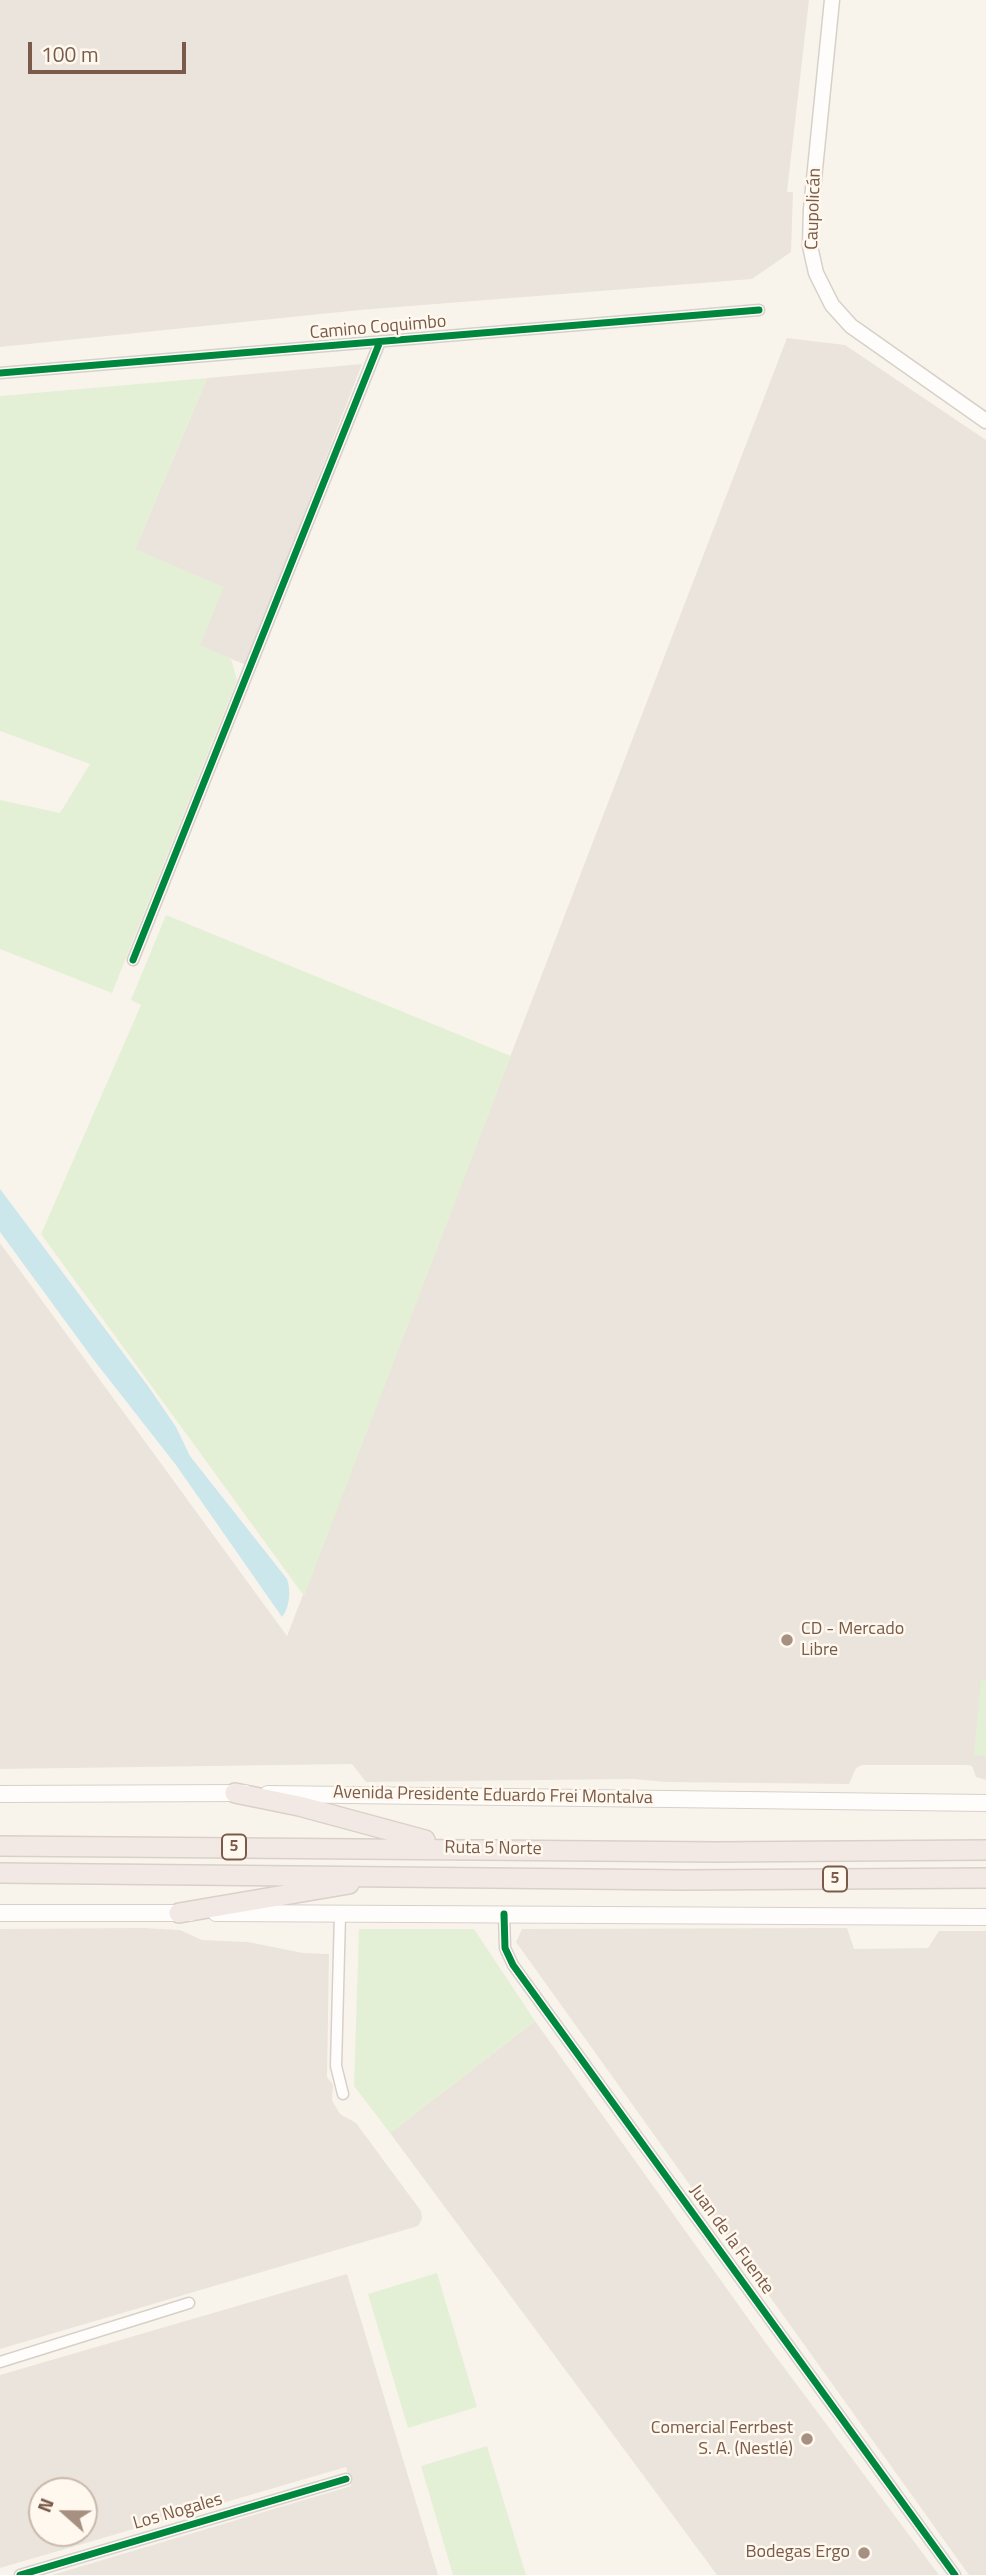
<!DOCTYPE html>
<html>
<head>
<meta charset="utf-8">
<style>
  body { margin:0 }
  #map { position:relative; width:986px; height:2575px; overflow:hidden; background:#f8f4ec; font-family:"Titillium Web",sans-serif }
  canvas { display:block }
  .north { position:absolute; left:28px; top:2477px; width:70px; height:70px; box-sizing:border-box; background:#fff8ee; border:2px solid #cab9ac; border-radius:50%; rotate:291deg; font-size:19px; font-weight:700; line-height:28px; text-align:center; color:#7a5a48 }
  .north::after { content:''; display:block; margin:auto; width:24px; height:32px; background:#a69081; clip-path:polygon(50% 0,100% 100%,50% 72%,0 100%) }
  .scale { position:absolute; left:28px; top:42px; width:158px; height:32px; box-sizing:border-box; border:4px solid #7a5a48; border-top:0; padding-left:9px; font-size:21px; line-height:24px; white-space:nowrap; color:#7a5a48; -webkit-text-stroke:5px #fff8ee; paint-order:stroke }
</style>
</head>
<body>
<div id="map">
<canvas width="986" height="2575"></canvas>
<div class="north">N</div>
<div class="scale">100 m</div>
</div>
<script>
const context = document.querySelector('canvas').getContext('2d');
context.lineJoin = 'round';
function paint(path, color) {
  context.fillStyle = color;
  context.fill(path, 'evenodd');
}
function trace(path, color, width, dash) {
  context.strokeStyle = color;
  context.lineWidth = width;
  context.lineCap = dash ? 'butt' : 'round';
  context.setLineDash(dash || []);
  context.stroke(path);
}
function label(font, color, halo, rows, align = 'center') {
  context.font = font + ' "Titillium Web",sans-serif';
  context.lineWidth = 5;
  context.setLineDash([]);
  context.textBaseline = 'middle';
  context.strokeStyle = halo;
  context.fillStyle = color;
  for (const [text, x, y, turn = 0] of rows) {
    context.save();
    context.translate(x, y);
    context.rotate((+turn || 0) * Math.PI / 180);
    context.textAlign = isNaN(turn) ? turn : align;
    if (halo) context.strokeText(text, 0, 0);
    context.fillText(text, 0, 0);
    context.restore();
  }
}
const industrial = new Path2D(`
  M0,0H809L787,192H793L791,252L752,279L360,310L0,347Z
  M787,338L845,345L986,440V1780L976,1777L972,1766L967,1765H862L856,1768L849,1784L666,1782L633,1779L366,1782L352,1764L0,1769V1243L287,1636Z
  M362,364L246,665L200,646L135,549L207,378Z
  M144,1928L180,1930L202,1940L248,1942L303,1953L329,1954L327,2077L333,2085L332,2100L340,2114L356,2123L421,2211L422,2219L418,2226L0,2349V1929Z
  M847,1928L854,1949L928,1948L939,1931H986V2575H969L516,1942L522,1929Z
  M535,2021L765,2342L939,2575H717L390,2133Z
  M347,2274L438,2575H52L351,2486L346,2467L0,2568V2375ZM42,2491H84V2533H42Z`);
const green = new Path2D(`
  M207,378L135,549L224,587L200,645L231,659L237,680L112,993L0,949V800L60,813L90,764L0,731V396Z
  M166,915L511,1056L304,1596L41,1234L141,1005L131,1000Z
  M981,1680H986V1756L974,1755Z
  M359,1929H474L535,2021L390,2133L354,2086Z
  M437,2273L477,2407L408,2428L368,2294Z
  M487,2446L526,2575H453L451,2568L421,2466Z`);
const water = new Path2D(`
  M0,1189L148,1386L176,1427L190,1456L287,1579C291,1590 290,1607 282,1617L176,1465L93,1359L0,1232Z`);
const minor = new Path2D(`
  M0,373L759,310
  M133,960L379,344
  M340,1914L336,2066L343,2094
  M504,1914L505,1948L513,1965L955,2575
  M0,2362L189,2303
  M20,2575L346,2479`);
const tertiary = new Path2D(`
  M832,0L811,209L810,246L816,273L832,305L851,326L986,421`);
const secondary = new Path2D(`
  M0,1794L245,1793
  M268,1794L986,1803
  M0,1913H190
  M216,1913L986,1917`);
const motorway = new Path2D(`
  M235,1793L299,1806L425,1840
  M0,1846L716,1852L986,1850
  M0,1873L685,1880L986,1878
  M179,1913L349,1884`);
const cycleway = new Path2D(`
  M0,373L759,310
  M133,960L379,344
  M504,1914L505,1948L513,1965L955,2575
  M20,2575L346,2479`);
const markers = [
  [787,1640,7,"#a69081"],
  [807,2439,7,"#a69081"],
  [864,2553,7,"#a69081"]
];
const shields = [
  [234,1847,24],
  [835,1879,24]
];
const shieldNames = [
  ["5",234,1847],
  ["5",835,1879]
];
const streetNames = [
  ["Caupolicán",814,209,-88],
  ["Camino Coquimbo",378,328,-5],
  ["Avenida Presidente Eduardo Frei Montalva",493,1796,1],
  ["Ruta 5 Norte",493,1849,1],
  ["Juan de la Fuente",731,2240,54],
  ["Los Nogales",178,2512,-16]
];
const poiNames = [
  ["CD - Mercado",801,1630,"left"],
  ["Libre",801,1651,"left"],
  ["Comercial Ferrbest",793,2429],
  ["S. A. (Nestlé)",793,2450],
  ["Bodegas Ergo",850,2553]
];
paint(industrial, '#ebe4dc');
paint(green, '#e4f0d5');
paint(water, '#cbe7eb');
trace(minor, '#d7d0c8', 13);
trace(tertiary, '#d7d0c8', 17);
trace(secondary, '#d8d0c8', 18);
trace(motorway, '#dad0c9', 22);
trace(minor, '#fefdfc', 10);
trace(tertiary, '#fefdfc', 14);
trace(secondary, '#fefdfc', 16);
trace(motorway, '#f2e9e4', 19);
trace(cycleway, '#00873e', 7);
for (const [x, y, r, color] of markers) {
  const dot = new Path2D();
  dot.arc(x, y, r, 0, 2 * Math.PI);
  context.fillStyle = color;
  context.fill(dot);
  trace(dot, '#fff8ee', 2.5);
}
for (const [x, y, w] of shields) {
  const box = new Path2D();
  box.roundRect(x - w / 2, y - 12.5, w, 25, 5);
  context.fillStyle = '#fff8ee';
  context.fill(box);
  trace(box, '#7a5a48', 2);
}
label('bold 16px', '#7a5a48', null, shieldNames);
label('18px', '#7a5a48', '#fff8ee', streetNames);
label('18px', '#7a5a48', '#fff8ee', poiNames, 'right');
</script>
</body>
</html>
